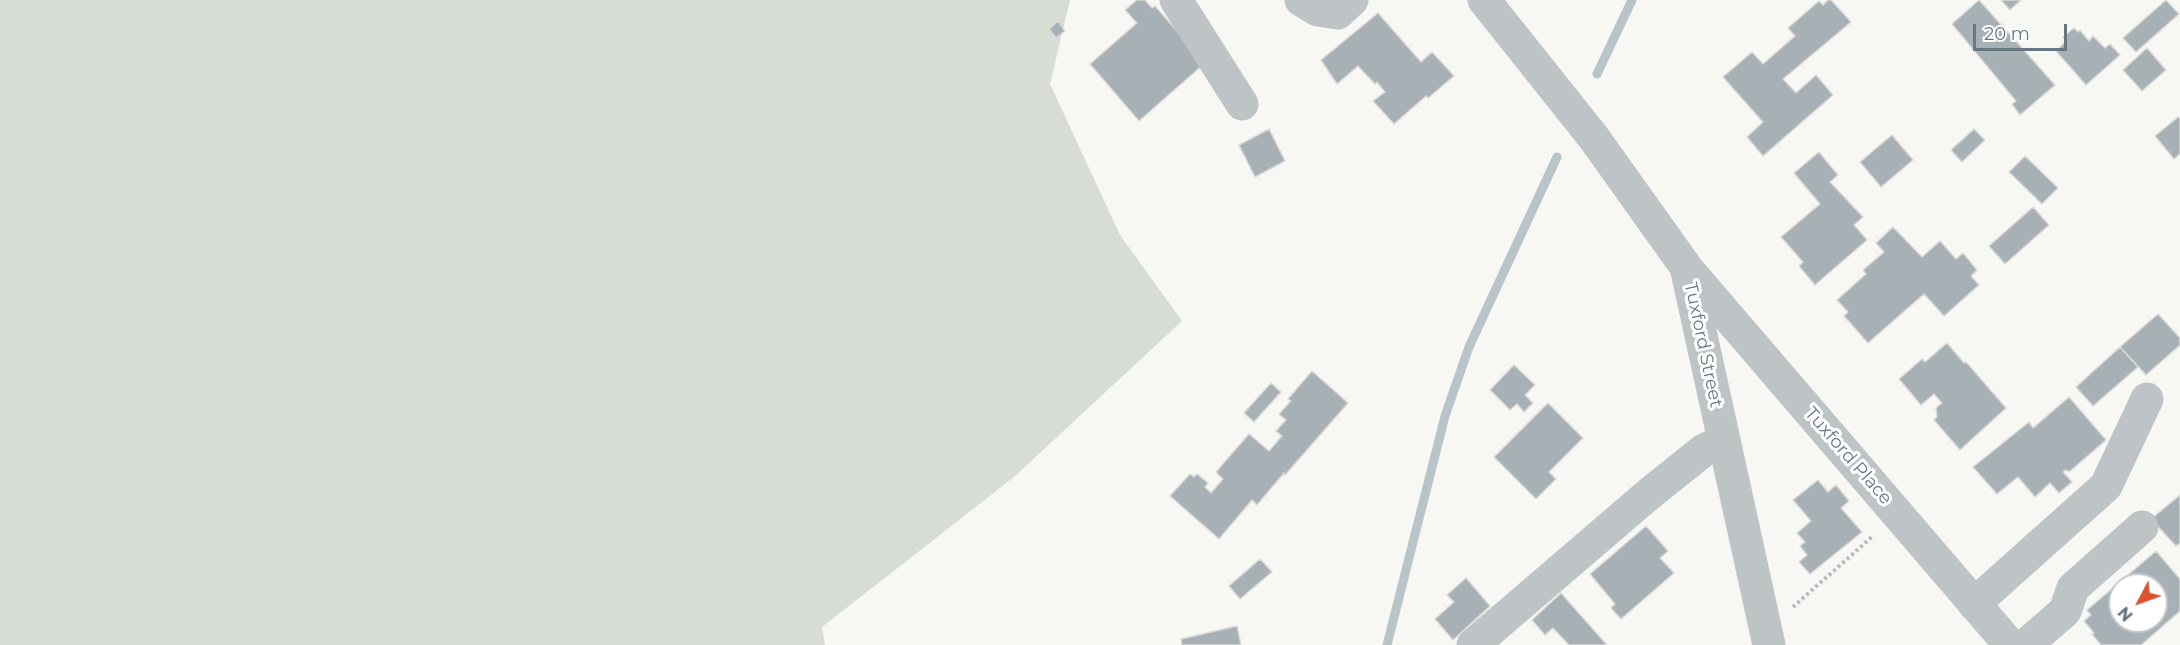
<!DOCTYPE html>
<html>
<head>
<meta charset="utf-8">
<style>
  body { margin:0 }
  #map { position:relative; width:2180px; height:645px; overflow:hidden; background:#f7f7f4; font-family:Montserrat,sans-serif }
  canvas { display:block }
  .north { position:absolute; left:2108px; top:573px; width:60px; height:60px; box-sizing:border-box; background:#fff; border:2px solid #c2c9ce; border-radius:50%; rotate:229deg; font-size:16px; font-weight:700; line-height:24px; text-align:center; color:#677884 }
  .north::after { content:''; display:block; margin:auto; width:21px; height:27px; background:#dd522f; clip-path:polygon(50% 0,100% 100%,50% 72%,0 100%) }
  .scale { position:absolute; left:1973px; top:24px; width:94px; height:27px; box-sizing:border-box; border:3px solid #677884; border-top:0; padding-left:8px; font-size:18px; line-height:21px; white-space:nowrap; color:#677884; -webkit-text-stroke:4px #fff; paint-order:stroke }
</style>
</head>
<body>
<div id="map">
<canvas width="2180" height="645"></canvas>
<div class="north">N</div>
<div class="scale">20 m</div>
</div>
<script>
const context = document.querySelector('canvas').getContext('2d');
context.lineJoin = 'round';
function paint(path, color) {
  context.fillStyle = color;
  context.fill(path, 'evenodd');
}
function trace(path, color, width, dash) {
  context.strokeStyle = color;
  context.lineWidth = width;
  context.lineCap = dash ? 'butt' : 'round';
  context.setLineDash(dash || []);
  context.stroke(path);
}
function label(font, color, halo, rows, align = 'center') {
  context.font = font + ' Montserrat,sans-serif';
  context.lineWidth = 6;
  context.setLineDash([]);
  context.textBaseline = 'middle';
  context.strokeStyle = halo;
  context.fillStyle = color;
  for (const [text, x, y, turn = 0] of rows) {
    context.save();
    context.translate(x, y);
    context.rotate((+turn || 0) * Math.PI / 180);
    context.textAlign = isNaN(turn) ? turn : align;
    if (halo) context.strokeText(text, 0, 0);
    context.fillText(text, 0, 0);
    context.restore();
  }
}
const green = new Path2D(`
  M0,0H1070L1050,84L1120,235L1182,321L1014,477L822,627L825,645H0Z`);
const stream = new Path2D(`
  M1597,74L1632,0
  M1387,645L1445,416L1469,347L1557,157`);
const building = new Path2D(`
  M1137,0H1145L1152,8L1155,6L1205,63L1139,121L1090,64L1137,23L1125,10Z
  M1828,0H1831L1851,22L1783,79L1796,93L1816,75L1833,95L1763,156L1747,137L1763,122L1723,77L1752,52L1763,64L1795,36L1788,28L1819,1L1823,5Z
  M1979,0L2055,85L2020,115L2012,104L2016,101L1952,24Z
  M2001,0H2021L2010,10Z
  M2166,0L2179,14L2136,52L2123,38Z
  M1378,13L1421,62L1432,52L1454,76L1428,98L1426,96L1394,124L1373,101L1385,92L1377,82L1375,84L1358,66L1337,84L1321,60Z
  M1058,21L1065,31L1056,38L1049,29Z
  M2074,28L2078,32L2080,30L2089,41L2093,36L2105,48L2110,44L2120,55L2086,85L2056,51L2066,41L2063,37Z
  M2147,48L2166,70L2142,91L2123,70Z
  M2178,117L2180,119V154L2174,159L2155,136Z
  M1269,129L1285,161L1255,177L1239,145Z
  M1974,129L1985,140L1962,162L1951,150Z
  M1892,135L1913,160L1881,187L1860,162Z
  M1819,152L1838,175L1830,182L1863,217L1854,225L1867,240L1815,285L1799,266L1803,262L1781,237L1820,204L1794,173Z
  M2025,156L2058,188L2042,204L2009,172Z
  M2033,207L2049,225L2005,264L1989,246Z
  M1893,227L1922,257L1940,241L1956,259L1963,253L1977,270L1971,276L1979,285L1944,316L1924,294L1868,343L1844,316L1848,312L1837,300L1866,274L1863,270L1884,252L1876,243Z
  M2158,314L2180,338V345L2146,375L2120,347Z
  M1947,343L1964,363L1966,362L2006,408L1960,450L1934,420L1937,417L1936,408L1942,403L1934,394L1921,405L1899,379L1922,359L1925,362Z
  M2120,347L2138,367L2093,406L2076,387Z
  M1514,365L1535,385L1525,395L1533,403L1524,412L1517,404L1510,410L1490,390Z
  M1312,371L1348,403L1285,475L1284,473L1257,505L1252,500L1219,539L1170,496L1190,474L1194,477L1197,474L1208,483L1205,487L1211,493L1223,479L1216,472L1249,434L1269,451L1282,436L1276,431L1286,420L1279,414L1291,401L1288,399Z
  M1271,383L1281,392L1254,422L1244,413Z
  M2069,397L2106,440L2069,472L2066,470L2063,472L2072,482L2059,493L2050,483L2035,497L2018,477L1997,494L1973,467L2029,422L2033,428Z
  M1548,403L1583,438L1549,472L1556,479L1536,499L1494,457Z
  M1818,480L1828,492L1836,485L1849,501L1841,508L1862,532L1810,574L1799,562L1807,555L1800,546L1805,542L1797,533L1811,521L1793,500Z
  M2180,495V543L2176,546L2151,519Z
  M1646,526L1668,551L1660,558L1674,573L1621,619L1611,608L1615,604L1590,574Z
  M2156,551L2180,579V611L2141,645H2101L2092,634L2094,633L2084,621L2091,615L2087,610ZM2120,585H2156V621H2120Z
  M1260,559L1272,572L1240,599L1229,586Z
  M1466,578L1490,606L1453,640L1435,619L1454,602L1447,595Z
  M1561,593L1607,645H1569L1553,628L1545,635L1532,620Z
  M1237,626L1241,645H1182L1181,639Z`);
const path = new Path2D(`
  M1793,607L1873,536`);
const minor = new Path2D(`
  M1176,0L1242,104
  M1301,0L1318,10L1338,13L1352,0
  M1484,0L1594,138L1686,267L1769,645
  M1689,271L2010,645
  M1974,604L2106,486L2147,399
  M1473,645L1649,494L1704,450L1724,440
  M2026,645L2065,611L2073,588L2142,527`);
const streetNames = [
  ["Tuxford Street",1703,345,78],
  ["Tuxford Place",1848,456,49]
];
paint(green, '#d7dcd4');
trace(stream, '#b8c4c8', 9);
paint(building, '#a7b0b5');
trace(building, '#d9d9d7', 1.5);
trace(path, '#b9bcbe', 4, [3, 3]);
trace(minor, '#bec3c6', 33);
label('18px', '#677884', '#fff', streetNames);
</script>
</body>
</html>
